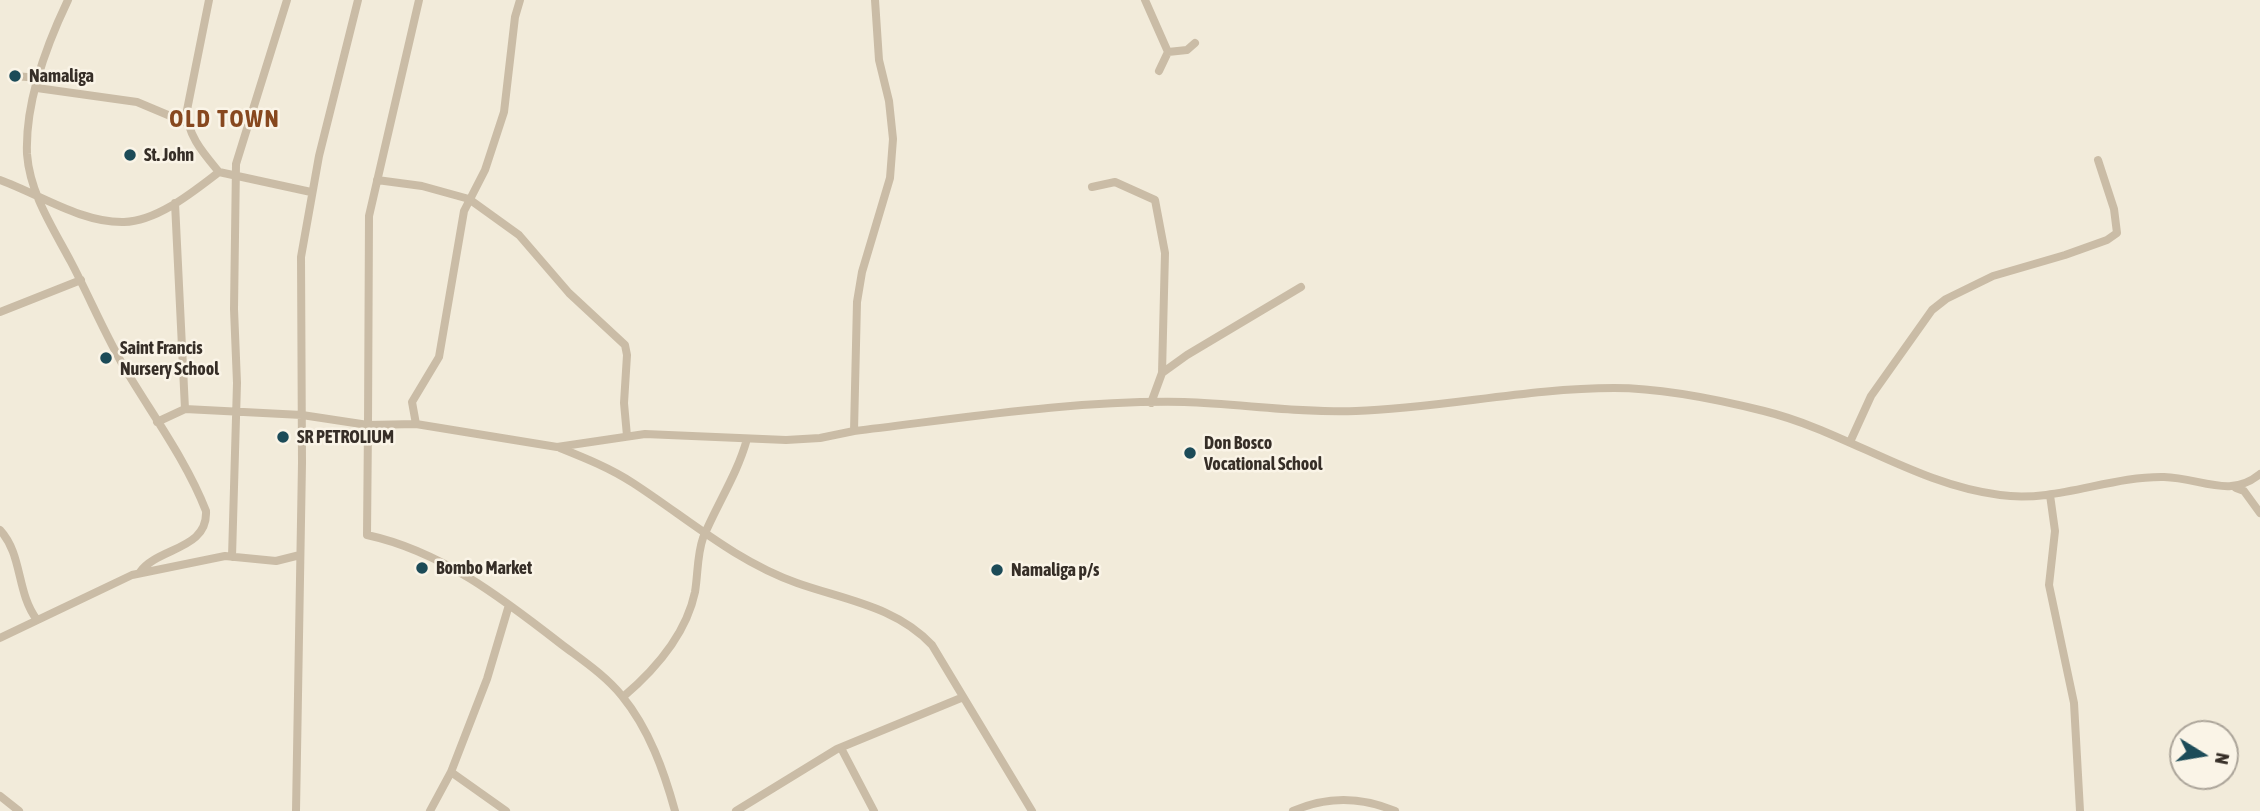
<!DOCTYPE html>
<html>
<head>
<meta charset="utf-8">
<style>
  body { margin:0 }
  #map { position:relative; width:2260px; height:811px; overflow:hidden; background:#f2ebda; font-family:"Asap Condensed",sans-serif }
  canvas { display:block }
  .north { position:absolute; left:2169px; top:720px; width:70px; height:70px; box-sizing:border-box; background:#faf4e7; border:2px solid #aca59a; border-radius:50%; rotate:101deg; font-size:19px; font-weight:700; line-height:28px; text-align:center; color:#362e27 }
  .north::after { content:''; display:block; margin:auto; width:24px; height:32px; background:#1c4b58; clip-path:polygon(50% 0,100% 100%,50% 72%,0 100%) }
</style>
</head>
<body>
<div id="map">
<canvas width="2260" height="811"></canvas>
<div class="north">N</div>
</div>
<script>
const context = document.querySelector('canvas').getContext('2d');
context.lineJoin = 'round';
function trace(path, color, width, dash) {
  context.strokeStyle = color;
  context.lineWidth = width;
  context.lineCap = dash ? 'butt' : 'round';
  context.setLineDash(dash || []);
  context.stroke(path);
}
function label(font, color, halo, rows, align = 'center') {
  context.font = font + ' "Asap Condensed",sans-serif';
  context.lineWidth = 5;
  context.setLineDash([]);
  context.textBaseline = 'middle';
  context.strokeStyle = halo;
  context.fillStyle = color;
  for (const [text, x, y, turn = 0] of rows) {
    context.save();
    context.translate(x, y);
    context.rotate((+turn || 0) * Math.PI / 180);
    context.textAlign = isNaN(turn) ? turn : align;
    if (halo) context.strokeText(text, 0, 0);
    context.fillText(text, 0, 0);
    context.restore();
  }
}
const minor = new Path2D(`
  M68,0C46,46 25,102 27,154C30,194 53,228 71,262C90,298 106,337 127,372C154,417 187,462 206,511C208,550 158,547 140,572
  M209,0L187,110C186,134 204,154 219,172L311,192
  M419,0L369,216L368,425L416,424L557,447L645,434L786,440L820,438L854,431C963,418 1074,400 1184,402C1242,404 1298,413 1356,411C1442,408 1528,388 1614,388C1663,388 1716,399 1764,411C1845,431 1917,485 2000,495C2056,503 2109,476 2164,477C2201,478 2230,499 2260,474
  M1145,0L1168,52L1187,50L1195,43
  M1159,71L1168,52
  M15,76L39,78
  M37,88L137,102L187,123
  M0,180C39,194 81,223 124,222C158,221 194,191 219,172
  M377,180L422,186L469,199L519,235L569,293L625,345L627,355L624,403L627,436
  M1092,187L1115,182L1155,200L1165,253L1162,373
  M175,203L185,409
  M0,312L81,280
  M1151,403L1162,373L1187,355L1301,287
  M157,422L185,409L302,415L368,425L367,535C441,551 502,598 561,644C582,660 605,675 622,696C649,729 664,771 675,811
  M416,424L412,402L439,357L464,211L485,170L504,112L515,17L520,0
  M854,431L857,302L862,272L890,178L893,139L889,101L879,60L875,0
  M1850,442L1871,396L1932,310L1946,299L1993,276L2065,255L2107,240L2117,233L2114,209L2098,160
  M560,448C585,458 610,468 633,483C687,518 735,561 797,583C845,600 895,606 932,645L1032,811
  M2236,488L2244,491L2260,513
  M2050,495L2055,531L2049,585L2074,703L2080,811
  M0,530C23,555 16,592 37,620
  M232,557L237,383L234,309L236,164L287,0
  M0,638L132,575L225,556L276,561L300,555
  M623,697C656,669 686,635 695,592C698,574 697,555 703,538C717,504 737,475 747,439
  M841,748L874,811
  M451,772L506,811
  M0,796L19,811
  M296,811L302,463L301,257L319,156L358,0
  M430,811L451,772L487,679L509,605
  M736,811L837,749L961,698
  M1293,811C1327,796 1362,797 1395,811`);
const markers = [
  [15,76,7,"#1c4b58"],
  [130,155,7,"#1c4b58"],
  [106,358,7,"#1c4b58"],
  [283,437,7,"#1c4b58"],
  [1190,453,7,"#1c4b58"],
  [422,568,7,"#1c4b58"],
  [997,570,7,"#1c4b58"]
];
const poiNames = [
  ["Namaliga",29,76],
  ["St. John",144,155],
  ["Saint Francis",120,348],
  ["Nursery School",120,369],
  ["SR PETROLIUM",297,437],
  ["Don Bosco",1204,443],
  ["Vocational School",1204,464],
  ["Bombo Market",436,568],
  ["Namaliga p/s",1011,570]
];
const districtNames = [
  ["OLD TOWN",225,119]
];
trace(minor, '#cabca6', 8);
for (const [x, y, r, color] of markers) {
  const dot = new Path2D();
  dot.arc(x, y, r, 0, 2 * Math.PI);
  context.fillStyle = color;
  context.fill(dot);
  trace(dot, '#faf4e7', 2.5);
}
label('bold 18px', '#362e27', '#faf4e7', poiNames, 'left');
context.letterSpacing = '2px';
label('bold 24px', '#87481f', '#faf4e7', districtNames);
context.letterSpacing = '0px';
</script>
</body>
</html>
